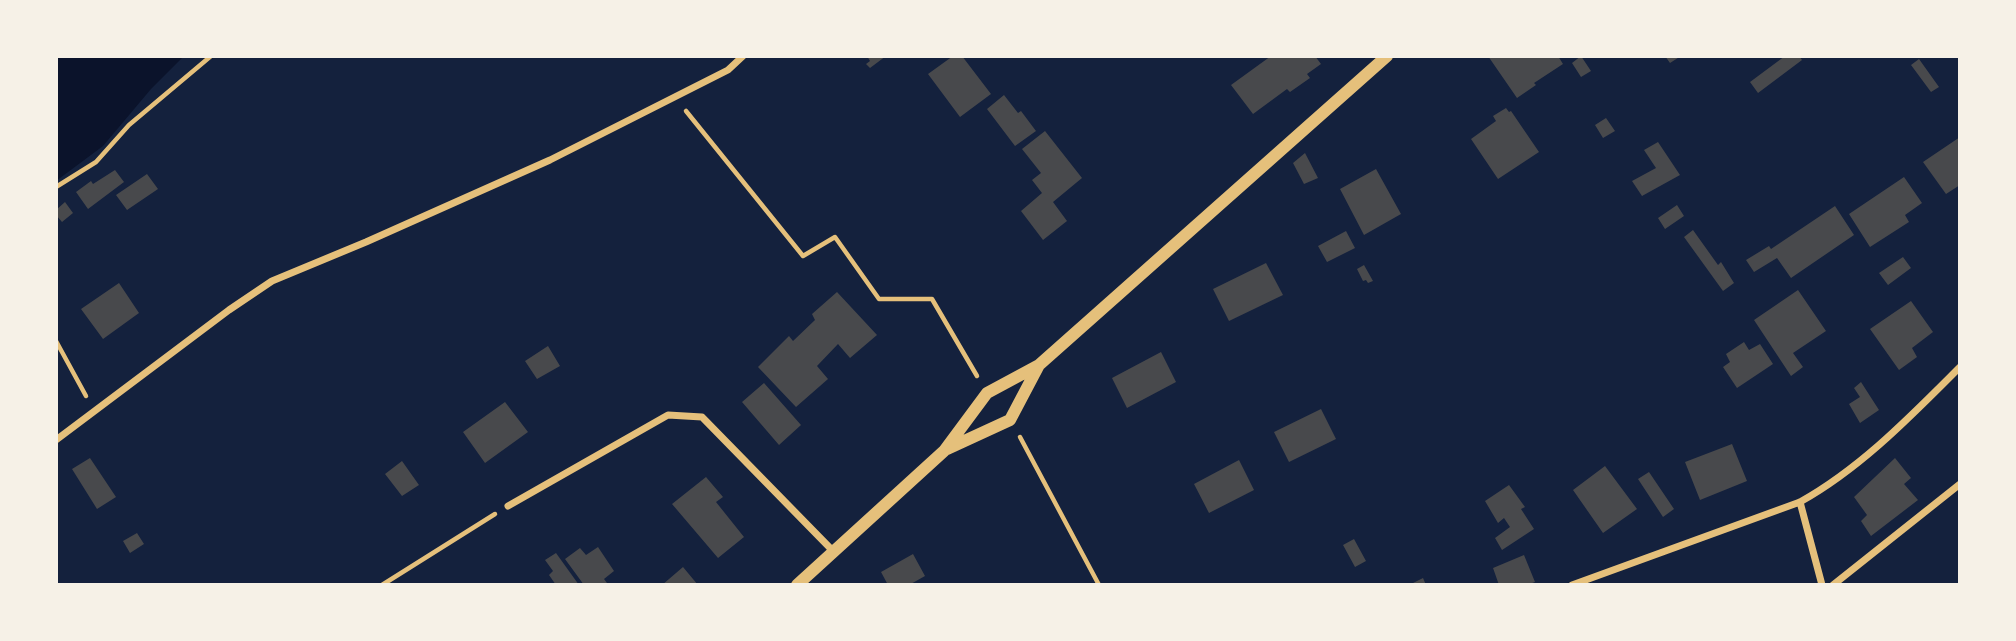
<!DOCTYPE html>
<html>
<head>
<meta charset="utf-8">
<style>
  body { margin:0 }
  #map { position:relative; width:2016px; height:641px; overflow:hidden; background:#14213d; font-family:"DejaVu Sans",sans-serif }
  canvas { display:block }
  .frame { position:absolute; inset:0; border:58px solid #f6f1e7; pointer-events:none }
</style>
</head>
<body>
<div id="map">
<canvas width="2016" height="641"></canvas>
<div class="frame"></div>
</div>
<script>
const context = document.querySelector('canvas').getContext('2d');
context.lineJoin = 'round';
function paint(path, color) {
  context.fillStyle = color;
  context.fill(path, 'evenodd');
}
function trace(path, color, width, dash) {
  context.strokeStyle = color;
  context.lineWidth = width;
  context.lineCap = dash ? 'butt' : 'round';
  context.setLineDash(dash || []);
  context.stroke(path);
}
const water = new Path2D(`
  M56,56H184L151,89L103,146L56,181Z`);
const building = new Path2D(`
  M867,56H886L870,68L866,64L870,61Z
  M953,56H962L991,94L960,117L928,74Z
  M1271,56H1315L1321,64L1307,74L1310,78L1290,92L1287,89L1253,114L1231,85Z
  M1488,56H1558L1563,64L1534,83L1536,85L1517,98Z
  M1581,56L1591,71L1581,77L1572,63Z
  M1665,56H1681L1670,63Z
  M1785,56H1799L1802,60L1758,93L1750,82Z
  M1919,59L1939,87L1931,92L1911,65Z
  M1004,95L1018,113L1021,111L1036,131L1015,146L987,109Z
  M1506,108L1509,112L1511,111L1539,152L1498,179L1471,139L1496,121L1493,116Z
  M1606,118L1615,131L1603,138L1595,125Z
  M1045,131L1082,178L1053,202L1067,221L1043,240L1021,211L1042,193L1032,180L1041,173L1022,149Z
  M1960,137V185L1946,194L1923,162Z
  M1658,142L1680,175L1642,196L1632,181L1656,168L1644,150Z
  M1305,153L1318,178L1304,184L1293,163Z
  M1376,169L1401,214L1364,235L1340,189Z
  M115,170L124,182L88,209L76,192L91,181L93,184Z
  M147,174L158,189L127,210L116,195Z
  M1904,177L1922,203L1905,215L1909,222L1870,247L1849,214Z
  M65,202L73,213L62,222L56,215V210Z
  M1677,205L1684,216L1665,229L1658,218Z
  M1835,206L1854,235L1791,278L1777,258L1754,272L1746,260L1769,246L1771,249Z
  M1693,230L1718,265L1721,262L1734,283L1723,291L1684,237Z
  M1346,231L1355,248L1327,262L1318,246Z
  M1903,257L1911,268L1888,285L1879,273Z
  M1266,263L1283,295L1229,321L1213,289Z
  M1364,265L1373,281L1368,283L1366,280L1363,281L1357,269Z
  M119,283L139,313L103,339L81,309Z
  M1798,290L1826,331L1793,353L1803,367L1791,376L1754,320Z
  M837,292L877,335L850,358L838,344L817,366L828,379L796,407L758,367L789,336L793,341L815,320L812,314Z
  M1911,301L1933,332L1912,348L1917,357L1899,370L1870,329Z
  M1744,342L1749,350L1760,344L1773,364L1737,388L1723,367L1730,362L1726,354Z
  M548,346L560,366L537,379L525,361Z
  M1161,352L1176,382L1127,408L1112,378Z
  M1861,382L1879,410L1860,423L1849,404L1860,397L1854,388Z
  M764,383L801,425L779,445L742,402Z
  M505,402L528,432L485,463L463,432Z
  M1321,409L1336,439L1289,462L1274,432Z
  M1732,444L1747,481L1700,500L1685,462Z
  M90,458L116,497L97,509L72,469Z
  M1895,458L1911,478L1904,484L1918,500L1871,536L1861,521L1867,515L1854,497Z
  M1239,460L1254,490L1209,513L1194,484Z
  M402,461L419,485L402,496L385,474Z
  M1605,466L1637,509L1603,533L1573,490Z
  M1649,472L1674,509L1663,517L1638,479Z
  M706,477L723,497L716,502L744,537L718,558L672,504Z
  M1509,485L1525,507L1521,509L1534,529L1502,550L1495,538L1510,527L1504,518L1498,523L1485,501Z
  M137,533L144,544L130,553L123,541Z
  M1354,539L1366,561L1355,567L1343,545Z
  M598,547L614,571L604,579L607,583L604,585H584L565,559L580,548L586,555Z
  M556,553L579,585H556L549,575L553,571L545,560Z
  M913,554L925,576L909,585H888L881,572Z
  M1524,555L1535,582L1527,585H1499L1493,568Z
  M683,567L698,585H662Z
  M1423,578L1426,585H1409Z`);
const path = new Path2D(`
  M686,111L803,256L835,237L879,299H932L977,376
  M56,187L96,162L129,125L211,56
  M56,341L86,396
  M1020,437L1099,585
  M382,585L495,514`);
const minor = new Path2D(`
  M56,440L229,310L272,281L366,242L550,160L728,70L743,56
  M1800,502L1822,585
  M508,506L668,415L702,417L834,552
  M1572,585L1800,502C1861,468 1911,416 1960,367
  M1833,585L1960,484`);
const tertiary = new Path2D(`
  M947,449L1010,420L1039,365
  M797,585L944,451L987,393L1039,365L1387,56`);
paint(water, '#0b132b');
paint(building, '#48494c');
trace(path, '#e5c07b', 4.5);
trace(minor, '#e5c07b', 7);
trace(tertiary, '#e5c07b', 12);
</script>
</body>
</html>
